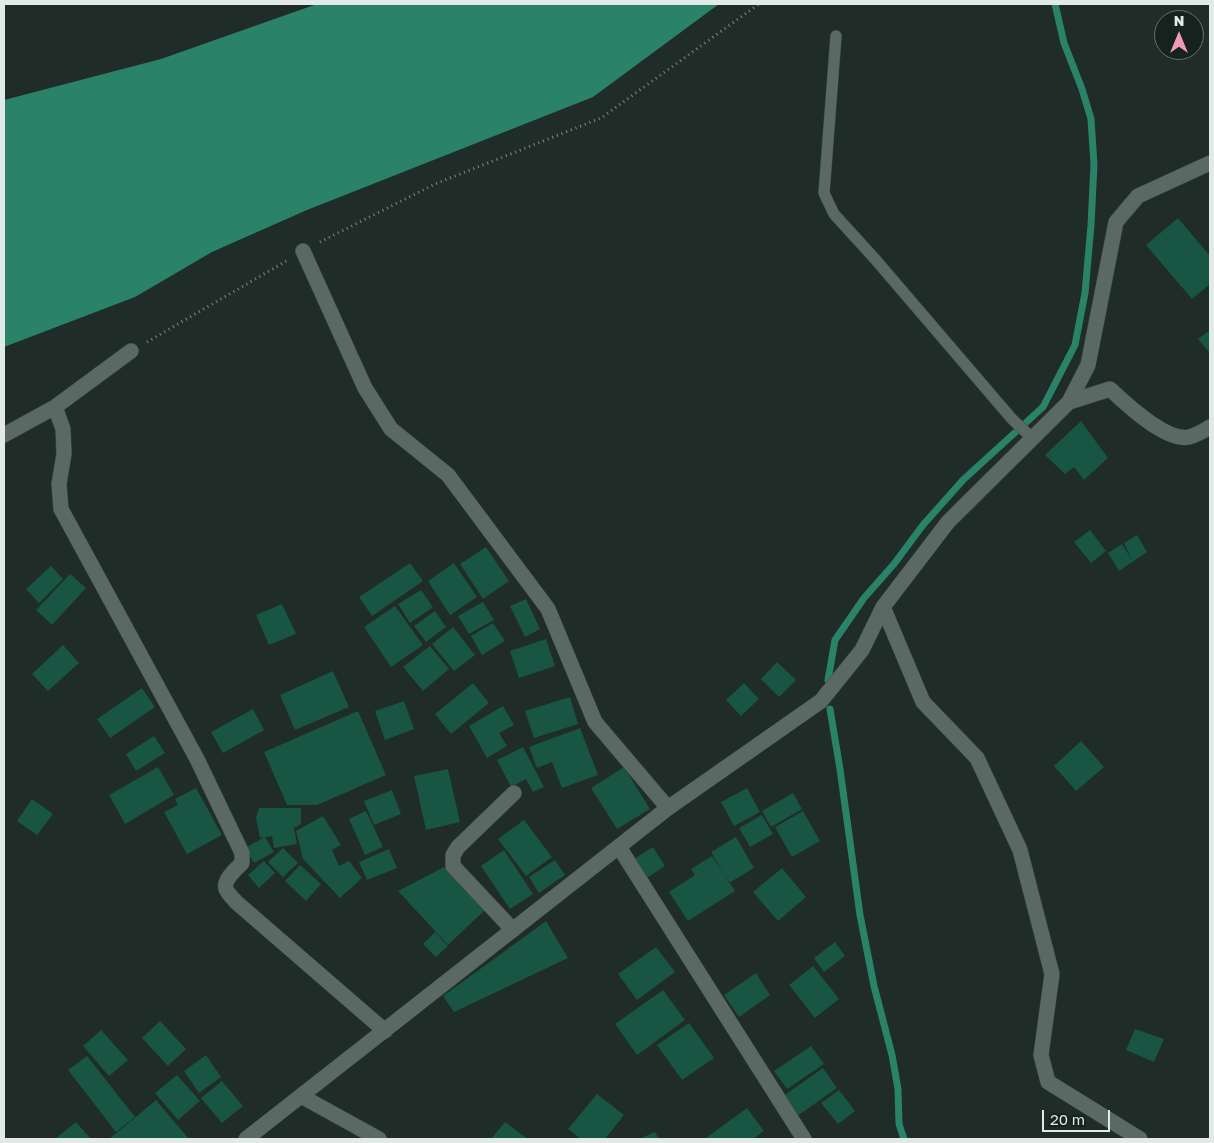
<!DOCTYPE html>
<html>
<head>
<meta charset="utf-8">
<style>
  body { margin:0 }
  #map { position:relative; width:1214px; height:1143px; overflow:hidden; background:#1f2c27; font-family:"Golos Text",sans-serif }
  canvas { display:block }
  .frame { position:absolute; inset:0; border:5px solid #e2eae7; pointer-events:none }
  .north { position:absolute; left:1154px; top:10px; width:50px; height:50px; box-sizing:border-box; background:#15221d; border:1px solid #67726e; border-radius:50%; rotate:0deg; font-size:14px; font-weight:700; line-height:20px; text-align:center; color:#e2eae7 }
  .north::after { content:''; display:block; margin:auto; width:18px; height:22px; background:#f09ab7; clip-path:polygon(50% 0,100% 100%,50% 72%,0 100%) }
  .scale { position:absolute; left:1042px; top:1110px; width:68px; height:22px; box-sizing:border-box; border:2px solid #e2eae7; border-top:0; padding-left:6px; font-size:15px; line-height:18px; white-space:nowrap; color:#e2eae7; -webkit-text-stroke:4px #15221d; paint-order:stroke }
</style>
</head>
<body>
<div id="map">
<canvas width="1214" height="1143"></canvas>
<div class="frame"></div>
<div class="north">N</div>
<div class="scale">20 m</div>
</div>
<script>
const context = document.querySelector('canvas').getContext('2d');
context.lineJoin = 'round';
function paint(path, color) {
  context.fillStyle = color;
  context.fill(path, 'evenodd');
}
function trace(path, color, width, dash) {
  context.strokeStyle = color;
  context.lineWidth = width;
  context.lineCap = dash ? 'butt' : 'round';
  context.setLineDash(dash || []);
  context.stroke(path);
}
const water = new Path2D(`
  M317,4H719L593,97L307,210L212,252L135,297L4,347V100L161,59Z`);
const stream = new Path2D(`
  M828,680L835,640L864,598L894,564L923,525L963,480L1043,407L1075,345L1085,293L1091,225L1094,165L1091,119L1082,89L1064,43L1055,4
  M830,709L840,769L860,915L874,986L892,1055L898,1089L899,1124L904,1139`);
const building = new Path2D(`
  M1178,218L1210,256V284L1192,299L1146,245Z
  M1210,330V353L1198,339Z
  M1081,421L1108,458L1084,480L1074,467L1065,474L1045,455Z
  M1090,530L1106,551L1091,563L1074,542Z
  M1137,535L1147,552L1119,571L1108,553L1122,544L1132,560L1124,543Z
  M486,547L509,581L483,599L460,564Z
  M410,563L423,581L372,616L359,597Z
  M454,563L477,597L450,615L428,581Z
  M51,566L63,579L39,603L26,589Z
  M70,574L86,588L52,625L36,610Z
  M421,590L433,607L410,623L398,604Z
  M526,599L540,629L525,637L510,606Z
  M483,602L494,620L469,634L458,616Z
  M282,604L296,634L269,645L256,615Z
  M395,606L423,645L391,667L364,627Z
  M435,611L446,627L426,642L414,626Z
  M493,623L505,641L482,655L471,636Z
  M453,627L475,655L454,671L432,644Z
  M546,639L555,666L519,678L510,651Z
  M63,645L79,663L48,691L32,674Z
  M430,646L449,669L423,691L403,667Z
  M777,662L796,680L779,697L761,679Z
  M333,671L349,707L295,730L280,695Z
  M473,683L489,703L451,734L435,714Z
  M744,683L759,699L741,716L726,700Z
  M142,688L155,707L110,738L97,719Z
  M570,697L578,724L534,738L525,711Z
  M404,701L414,729L385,740L375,711Z
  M503,706L514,725L499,733L507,746L487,758L469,726Z
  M253,709L264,730L223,753L211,732Z
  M358,711L386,775L317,805H287L264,752Z
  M580,728L598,775L562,788L552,762L537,768L529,747Z
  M154,736L165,753L136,771L126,754Z
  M1081,741L1104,767L1076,791L1054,766Z
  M523,747L544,787L533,792L526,779L511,787L497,760Z
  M158,767L174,795L125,824L109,795Z
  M624,767L650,809L617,829L591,788Z
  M448,769L460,822L426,830L414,776Z
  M196,788L222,835L187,854L164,812L178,805L175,799Z
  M747,788L760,812L734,826L721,802Z
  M392,790L401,814L374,825L364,801Z
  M793,793L802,809L771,827L762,811Z
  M32,799L53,814L37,835L17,821Z
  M259,808H301V824L294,828L297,844L274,848L272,836L260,838L256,818Z
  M366,811L383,847L365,855L349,819Z
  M803,811L820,841L792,857L775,827Z
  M762,815L773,834L750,847L739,828Z
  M323,816L341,845L332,850L339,866L349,861L362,878L340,898L303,859L296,831Z
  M524,820L552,857L526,876L498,839Z
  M265,837L274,852L254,863L245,848Z
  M736,837L754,868L729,883L711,852Z
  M653,847L665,866L647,878L634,859Z
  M283,848L298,863L283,877L268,862Z
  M389,849L397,868L367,880L359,862Z
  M504,850L533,894L510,909L481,866Z
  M712,856L735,891L688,921L669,892L695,875L691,869Z
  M555,860L565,875L539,893L529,877Z
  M264,861L275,873L259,888L248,875Z
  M300,865L321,884L306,901L285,881Z
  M444,867L485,910L448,945L398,891Z
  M782,868L806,897L778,921L753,892Z
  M546,921L568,958L454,1012L443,996Z
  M435,932L448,946L436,957L423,944Z
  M835,942L845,956L824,972L814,958Z
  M656,947L675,972L637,1000L618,974Z
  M813,966L839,999L815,1018L789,985Z
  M756,973L770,995L739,1017L724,995Z
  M663,990L685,1020L637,1055L615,1024Z
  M160,1021L186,1049L168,1066L142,1038Z
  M689,1023L714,1058L682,1080L657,1045Z
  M1135,1029L1164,1039L1154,1062L1126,1050Z
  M101,1030L128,1060L109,1076L83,1046Z
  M811,1046L824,1064L787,1089L774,1071Z
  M206,1055L221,1077L199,1093L184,1071Z
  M87,1056L135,1117L116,1132L68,1070Z
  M823,1068L837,1088L796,1117L782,1097Z
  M177,1075L200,1101L178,1120L155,1093Z
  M222,1081L243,1106L222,1123L201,1098Z
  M839,1090L855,1111L838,1124L821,1103Z
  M597,1094L624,1115L605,1139H581L568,1129Z
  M156,1100L189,1139H109L136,1117Z
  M747,1108L764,1131L753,1139H707L706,1138Z
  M76,1122L91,1139H55Z
  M505,1122L528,1139H491Z
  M655,1132L659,1139H639Z`);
const path = new Path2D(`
  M320,242L435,184L601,118L759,4
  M147,342L288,260`);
const lane = new Path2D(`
  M836,36L824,193L834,214L875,259L1012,419L1032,438`);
const street = new Path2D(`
  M303,251L365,388L391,429L448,475L548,609L595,722L668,808
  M1069,402L1110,389C1126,404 1166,442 1189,437C1197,435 1203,431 1210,427
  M55,407L63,429L64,454L59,484L61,509L197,759L242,853V863C236,869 223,880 226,889C228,894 233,898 236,902L385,1031
  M4,435L55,407L131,351
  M883,607L923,702L977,758L1020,850L1052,974L1041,1055L1048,1082L1140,1139
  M619,847L804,1139
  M513,930L453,866V855L458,847L514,793
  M301,1096L379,1139
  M246,1139L668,808L821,701L862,650L883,607L948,522L1069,402L1088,365L1116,222L1138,196L1210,163`);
paint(water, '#2a8268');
trace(stream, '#2a8268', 7);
paint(building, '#185543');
trace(lane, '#3c4744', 12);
trace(street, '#3c4744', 16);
trace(path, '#7e8884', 3, [1, 4]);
trace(lane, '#5b6964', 11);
trace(street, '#5b6964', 15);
</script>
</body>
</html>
